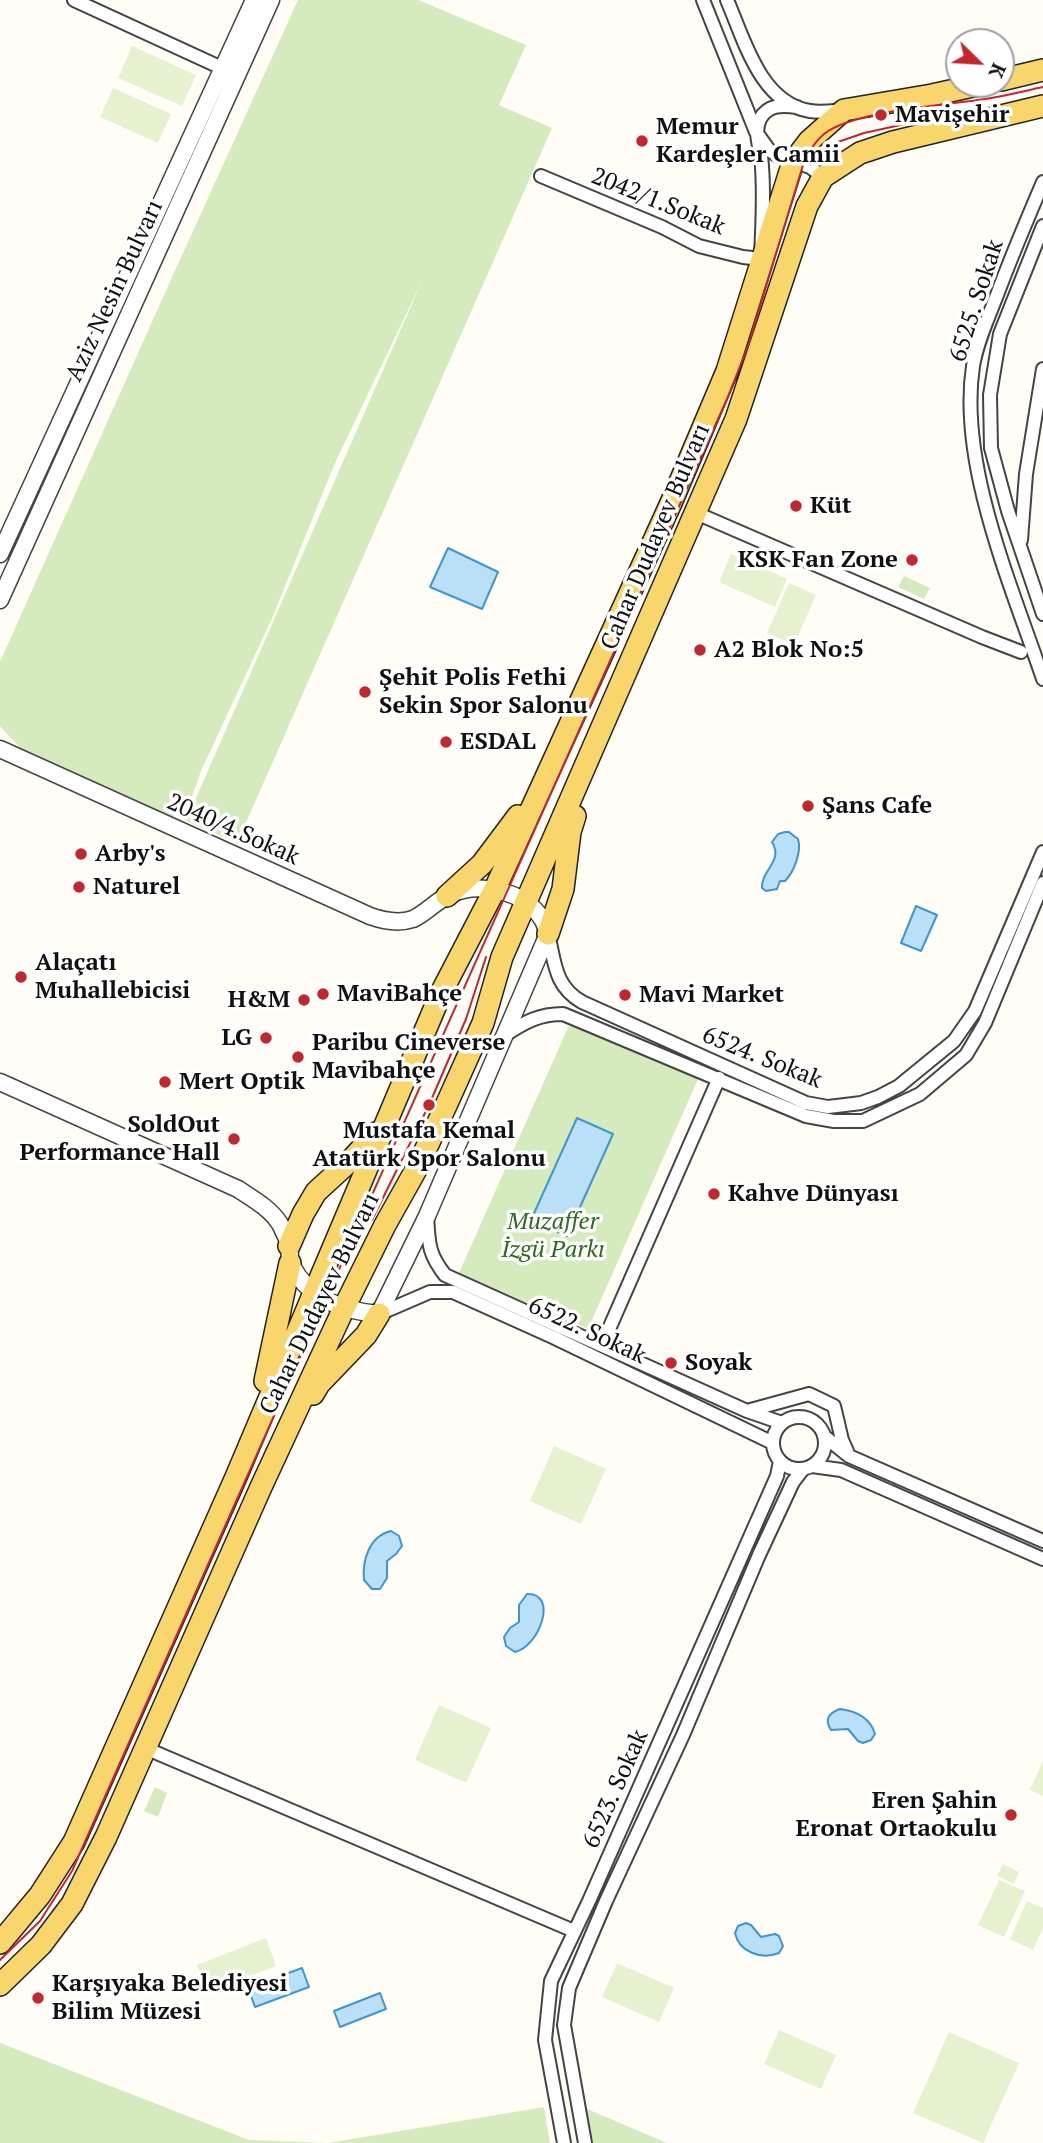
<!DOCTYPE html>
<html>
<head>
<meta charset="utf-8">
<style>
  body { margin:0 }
  #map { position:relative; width:1043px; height:2143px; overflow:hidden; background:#fffdf5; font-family:"PT Serif",serif }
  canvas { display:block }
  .north { position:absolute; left:945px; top:28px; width:70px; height:70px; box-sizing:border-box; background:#fff; border:2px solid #a0a0a0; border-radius:50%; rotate:114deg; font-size:19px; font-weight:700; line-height:28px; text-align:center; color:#111 }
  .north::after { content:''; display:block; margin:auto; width:24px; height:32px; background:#c4262e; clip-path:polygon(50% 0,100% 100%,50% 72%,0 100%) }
</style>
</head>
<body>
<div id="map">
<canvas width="1043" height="2143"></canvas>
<div class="north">K</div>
</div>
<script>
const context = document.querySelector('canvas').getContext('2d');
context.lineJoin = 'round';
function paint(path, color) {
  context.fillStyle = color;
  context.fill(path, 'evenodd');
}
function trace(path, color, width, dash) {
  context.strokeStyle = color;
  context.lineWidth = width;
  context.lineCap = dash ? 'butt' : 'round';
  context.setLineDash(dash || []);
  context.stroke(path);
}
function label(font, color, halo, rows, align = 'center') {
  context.font = font + ' "PT Serif",serif';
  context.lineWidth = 7;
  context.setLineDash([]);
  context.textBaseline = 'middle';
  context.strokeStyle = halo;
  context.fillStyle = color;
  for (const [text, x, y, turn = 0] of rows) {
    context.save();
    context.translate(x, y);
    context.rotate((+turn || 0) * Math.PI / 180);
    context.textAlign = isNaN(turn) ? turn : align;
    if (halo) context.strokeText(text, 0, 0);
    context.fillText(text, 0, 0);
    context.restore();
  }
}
const green = new Path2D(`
  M298,0H418L526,45L499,105L552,128L237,843L186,821L422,281L335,463L273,616L201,771L190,802L172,817L24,752L0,726V662L168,286Z
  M904,576L930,588L924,599L898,587Z
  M570,1023L698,1079L588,1329L459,1273Z
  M155,1787L167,1793L158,1817L144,1811Z
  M0,2043L249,2140L328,2143L544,2107L550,2143H0Z
  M587,2109L667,2143H593Z`);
const pitch = new Path2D(`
  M132,46L196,75L182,106L118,78Z
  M113,88L171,114L158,143L100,117Z
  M731,554L787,579L775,607L719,582Z
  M789,583L816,595L794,645L767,633Z
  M554,1446L606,1469L581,1524L530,1501Z
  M439,1705L491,1728L466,1783L415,1760Z
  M1043,1761V1796L1030,1790Z
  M1003,1864L1019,1872L1014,1884L997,1876Z
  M999,1880L1025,1891L1004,1937L978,1925Z
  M1027,1901L1043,1908V1928L1033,1950L1010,1939Z
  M266,1938L276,1966L207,1992L197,1965Z
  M617,1963L674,1988L659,2022L602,1997Z
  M779,2030L836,2055L821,2089L764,2064Z
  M949,2032L1019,2063L983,2143L913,2113Z`);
const water = new Path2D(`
  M448,548L498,572L482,609L430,587Z
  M785,832H789L798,839C802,851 794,872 785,881H780L777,889L766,891L762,888C761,870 784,861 772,842L778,834Z
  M916,906L937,915L921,951L901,943Z
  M577,1118L613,1134L567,1236L531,1220Z
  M391,1531L399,1536L402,1546L396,1554L387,1561V1578L380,1589H372L364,1580C362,1561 369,1536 391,1531Z
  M527,1594C559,1593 539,1647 515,1652L506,1646L504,1637L510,1628L519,1622V1605Z
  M840,1709C856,1711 870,1717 875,1734L871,1740L863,1743L858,1741L848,1729L831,1730C824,1719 829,1713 840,1709Z
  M746,1923L751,1925L761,1937L775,1934L779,1936L783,1946L779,1953C761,1960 739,1952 735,1933L738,1926Z
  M302,1968L309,1987L255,2007L248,1988Z
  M380,1993L386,2009L340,2027L334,2011Z`);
const minor = new Path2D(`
  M74,0L224,69
  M703,0L756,132L769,150L778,156L810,167L823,177
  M727,0C744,39 760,103 810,111C821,113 833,111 844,110
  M541,176L662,227L699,246L743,257L761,259C762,226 765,190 761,156C759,144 754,132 760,119C768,104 783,105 797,107
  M1043,182C1027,220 1011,257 997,295C988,318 977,342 973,366C958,464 1012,587 1043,679
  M1043,226L1000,334L990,395L991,448L1008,511L1043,614
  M696,513L982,637L1021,652
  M1021,540L1026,474L1043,369
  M548,934C555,962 554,986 582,1002L806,1103L828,1107L845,1105L861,1103L878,1097L899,1086L954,1041L975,1011L1043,852
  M505,1035C525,1022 539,1014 563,1014L806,1116L834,1121H863L920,1094L966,1055L985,1023L1043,883
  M427,1217C429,1244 428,1253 445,1275L747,1411L782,1423
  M379,1314L430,1292H453L555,1338L773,1443
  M602,1345L719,1078
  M747,1411L809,1394L834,1406L842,1440L847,1451
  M773 1443a26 26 0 1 1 52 0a26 26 0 1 1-52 0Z
  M824,1436L849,1456L1043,1541
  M812,1466L841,1470L1043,1559
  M145,1748L574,1931
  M564,2143L545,2040L551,1981L589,1901L777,1476L780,1461
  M585,2143L564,2025L569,1988L606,1901L683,1735L759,1555L793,1482L803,1469`);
const tertiary = new Path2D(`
  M0,554L254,0
  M0,600L271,0
  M0,749L370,916C384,921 398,924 413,919C426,913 436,901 449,895C478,881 524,890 542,919C545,923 546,929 548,934L427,1216L379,1314C344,1311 309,1299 292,1266C288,1259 291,1251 289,1244C287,1238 283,1230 280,1224C270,1208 253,1199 238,1189L0,1082`);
const primary = new Path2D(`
  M1001,80L1043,70
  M447,896L482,864L518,816
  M548,934L563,889L570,832L575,816
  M289,1246L303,1214L316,1192L352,1159L376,1133
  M265,1381L290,1263
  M313,1394L319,1384L366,1335L379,1314
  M0,1943L40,1895L74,1842L236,1477L441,993L494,891L671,503L727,371L793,162L809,141L844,110L932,95L982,84
  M0,1985L41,1945L72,1904L106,1837L261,1487L344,1308L385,1225L418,1166L448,1101L483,1023L502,957L736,419L807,206L823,177L860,153L893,142L1043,106`);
const tram = new Path2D(`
  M811,165L818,155L832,144L864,133L969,110
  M372,1220L429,1105L466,1019L486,957
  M0,1960L40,1921L72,1871C290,1380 507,889 727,399L748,346L803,165C808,153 814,142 824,134C852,111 947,105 985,99C1005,96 1024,91 1043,87`);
const markers = [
  [881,115,7,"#c4262e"],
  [642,141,7,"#c4262e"],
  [796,506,7,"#c4262e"],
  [912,560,7,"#c4262e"],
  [700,650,7,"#c4262e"],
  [365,692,7,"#c4262e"],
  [446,742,7,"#c4262e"],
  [808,806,7,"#c4262e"],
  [81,854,7,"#c4262e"],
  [79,887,7,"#c4262e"],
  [21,977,7,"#c4262e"],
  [323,994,7,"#c4262e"],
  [625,995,7,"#c4262e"],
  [304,1000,7,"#c4262e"],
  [266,1038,7,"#c4262e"],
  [298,1057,7,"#c4262e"],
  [165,1082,7,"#c4262e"],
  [429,1105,7,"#c4262e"],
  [234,1139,7,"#c4262e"],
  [714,1194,7,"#c4262e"],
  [671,1363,7,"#c4262e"],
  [1011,1815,7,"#c4262e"],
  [38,1998,7,"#c4262e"]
];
const poiNames = [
  ["Mavişehir",895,115],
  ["Memur",656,127],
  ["Kardeşler Camii",656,155],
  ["Küt",810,506],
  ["KSK Fan Zone",898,560,"right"],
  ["A2 Blok No:5",714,650],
  ["Şehit Polis Fethi",379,678],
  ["Sekin Spor Salonu",379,706],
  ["ESDAL",460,742],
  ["Şans Cafe",822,806],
  ["Arby's",95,854],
  ["Naturel",93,887],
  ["Alaçatı",35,963],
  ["Muhallebicisi",35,991],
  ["MaviBahçe",337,994],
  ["Mavi Market",639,995],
  ["H&M",290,1000,"right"],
  ["LG",252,1038,"right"],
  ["Paribu Cineverse",312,1043],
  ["Mavibahçe",312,1071],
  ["Mert Optik",179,1082],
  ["SoldOut",220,1125,"right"],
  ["Performance Hall",220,1153,"right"],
  ["Mustafa Kemal",429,1131,"center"],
  ["Atatürk Spor Salonu",429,1159,"center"],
  ["Kahve Dünyası",728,1194],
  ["Soyak",685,1363],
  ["Eren Şahin",997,1801,"right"],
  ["Eronat Ortaokulu",997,1829,"right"],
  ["Karşıyaka Belediyesi",52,1984],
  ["Bilim Müzesi",52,2012]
];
const streetNames = [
  ["2042/1.Sokak",658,202,22],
  ["Aziz Nesin Bulvarı",115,291,-65],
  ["6525. Sokak",977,301,-72],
  ["Cahar Dudayev Bulvarı",656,537,-67],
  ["2040/4.Sokak",233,830,24],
  ["6524. Sokak",762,1058,22],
  ["Cahar Dudayev Bulvarı",320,1304,-64],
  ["6522. Sokak",587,1331,25],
  ["6523. Sokak",616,1789,-66]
];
const parkNames = [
  ["Muzaffer",553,1222],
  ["İzgü Parkı",553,1250]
];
paint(green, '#d5ebbd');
paint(pitch, '#e6f2cf');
paint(water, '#b9e0f7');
trace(water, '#3f96cf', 2);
trace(minor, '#444', 16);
trace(tertiary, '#444', 19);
trace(primary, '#222', 24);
trace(minor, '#fff', 12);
trace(tertiary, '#fff', 16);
trace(primary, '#f9d66b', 21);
trace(tram, '#c4262e', 2);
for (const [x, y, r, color] of markers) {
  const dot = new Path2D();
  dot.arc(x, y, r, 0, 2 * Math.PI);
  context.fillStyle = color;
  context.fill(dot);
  trace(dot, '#fff', 2.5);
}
label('bold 24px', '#111', '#fff', poiNames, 'left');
label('24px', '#111', '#fff', streetNames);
label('italic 24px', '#2f6b1f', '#fff', parkNames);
</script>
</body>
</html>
